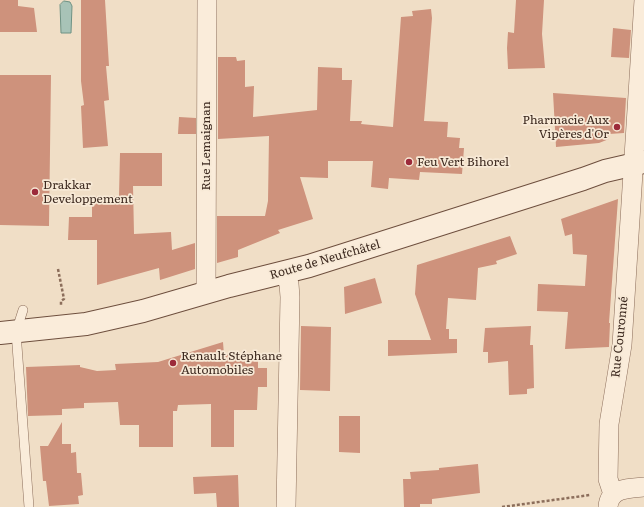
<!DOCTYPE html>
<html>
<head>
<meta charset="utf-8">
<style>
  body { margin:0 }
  canvas { display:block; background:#f0dec6 }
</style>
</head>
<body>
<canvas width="644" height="507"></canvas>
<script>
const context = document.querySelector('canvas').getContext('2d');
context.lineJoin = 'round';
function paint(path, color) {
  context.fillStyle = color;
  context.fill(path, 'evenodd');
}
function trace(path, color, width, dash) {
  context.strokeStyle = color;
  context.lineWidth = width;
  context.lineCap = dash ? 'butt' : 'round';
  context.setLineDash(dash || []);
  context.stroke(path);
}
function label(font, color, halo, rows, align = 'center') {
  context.font = font + ' Literata,serif';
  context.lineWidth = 3.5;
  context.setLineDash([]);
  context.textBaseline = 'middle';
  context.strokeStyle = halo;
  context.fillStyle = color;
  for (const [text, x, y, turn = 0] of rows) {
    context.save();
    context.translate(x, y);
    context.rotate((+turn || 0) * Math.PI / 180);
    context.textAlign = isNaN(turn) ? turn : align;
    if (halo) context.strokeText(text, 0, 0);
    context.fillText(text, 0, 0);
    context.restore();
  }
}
const water = new Path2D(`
  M64,1L70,2L72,6L71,33H61L60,5Z`);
const building = new Path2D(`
  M0,0H18V6L34,8L37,32H0Z
  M81,0H105L109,66H106L109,100L104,101L108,146L83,148L81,106L84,105L81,81Z
  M516,0H544L542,34L545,68L508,69L507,48L508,32L514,33Z
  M431,9L432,18L424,121L448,122L447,137L460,138L459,148H464L462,174L420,172L419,180L389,178L388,189L371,187L373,161H328V178L300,177L313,219L278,230L280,233L238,250V257L217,263V216H265L268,201L269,136L218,139V57H236L237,61L245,60V87L254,86L253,117L317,110L318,67L342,68V80H352L350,121H362L361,124L393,127L401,17L413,16L412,11Z
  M613,28L631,30L629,58L611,57Z
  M0,75H51L49,226L0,225Z
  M553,93L626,98L624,133L609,134V139L599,143L556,147Z
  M179,117L196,118V134H178Z
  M120,153H162V186H133L134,234L171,232L172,250L195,243V269L160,280L159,268L97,285V240H68L69,217H92V196H119Z
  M618,199L609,323H610L609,347L565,349L568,312L537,311L538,284L585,286L587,255L573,254L572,234L565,236L561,219Z
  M510,236L517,254L496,261L497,264L478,268L476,300L448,298L446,329H449V339H457V353L388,356V340H431L415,294L417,265Z
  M375,278L382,303L345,314L344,287Z
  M301,326L331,327L330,391L300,390Z
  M531,326L530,345H533L534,388L527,389V394L509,395L508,361L488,363V352H483L485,328Z
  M223,342L224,355L258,352V368H267V387H258L257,410H234V447H211V404L178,405L177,411H173V447H139V425H120L118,402L84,403V408L62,409V415L28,416L26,367L80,365V367L97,371L116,370L115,364L158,362Z
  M339,416H360V453L339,452Z
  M62,422V444H71V453L76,452L77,473H81L83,495L78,496L79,504L49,506L46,481H43L40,446H48Z
  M478,464L480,493L432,499V504H420V507H404L403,479H411L410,472L439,470V468Z
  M238,475L239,507H217L216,493L194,494L193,477Z`);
const path = new Path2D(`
  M58,269L64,299L61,301V306
  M502,507L590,495`);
const lane = new Path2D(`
  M23,310L16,332L29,507`);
const street = new Path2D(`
  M284,272L289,284L290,297L286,507
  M206,293L207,0
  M613,494L608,479L609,424L622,345L644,0
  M608,507C609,488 629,488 644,487`);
const secondary = new Path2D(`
  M0,333L86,324L143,311L229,286L309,266L583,179L605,171L644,162`);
const markers = [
  [617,127,4,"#9c2a3a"],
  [409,162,4,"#9c2a3a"],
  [35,192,4,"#9c2a3a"],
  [173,363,4,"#9c2a3a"]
];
const poiNames = [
  ["Pharmacie Aux",609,120,"right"],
  ["Vipères d'Or",609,134,"right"],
  ["Feu Vert Bihorel",417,162],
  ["Drakkar",43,185],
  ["Developpement",43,199],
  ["Renault Stéphane",181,356],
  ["Automobiles",181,370]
];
const streetNames = [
  ["Rue Lemaignan",206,146,-90],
  ["Route de Neufchâtel",325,260,-16],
  ["Rue Couronné",620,337,-84]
];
paint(water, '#a8c3b7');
trace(water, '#6e9284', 1);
paint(building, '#ce927c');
trace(lane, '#8c6e5b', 10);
trace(street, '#8c6e5b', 20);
trace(secondary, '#6e4f3e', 24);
trace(path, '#8c6e5b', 2.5, [3, 2]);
trace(lane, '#faecda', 9);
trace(street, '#faecda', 19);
trace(secondary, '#faecda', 22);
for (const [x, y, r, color] of markers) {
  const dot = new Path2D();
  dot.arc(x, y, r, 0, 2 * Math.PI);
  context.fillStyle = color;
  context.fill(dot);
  trace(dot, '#f7e9d6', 1.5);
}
label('12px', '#3c291f', '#f7e9d6', poiNames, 'left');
label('12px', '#3c291f', '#f7e9d6', streetNames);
</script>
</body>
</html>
